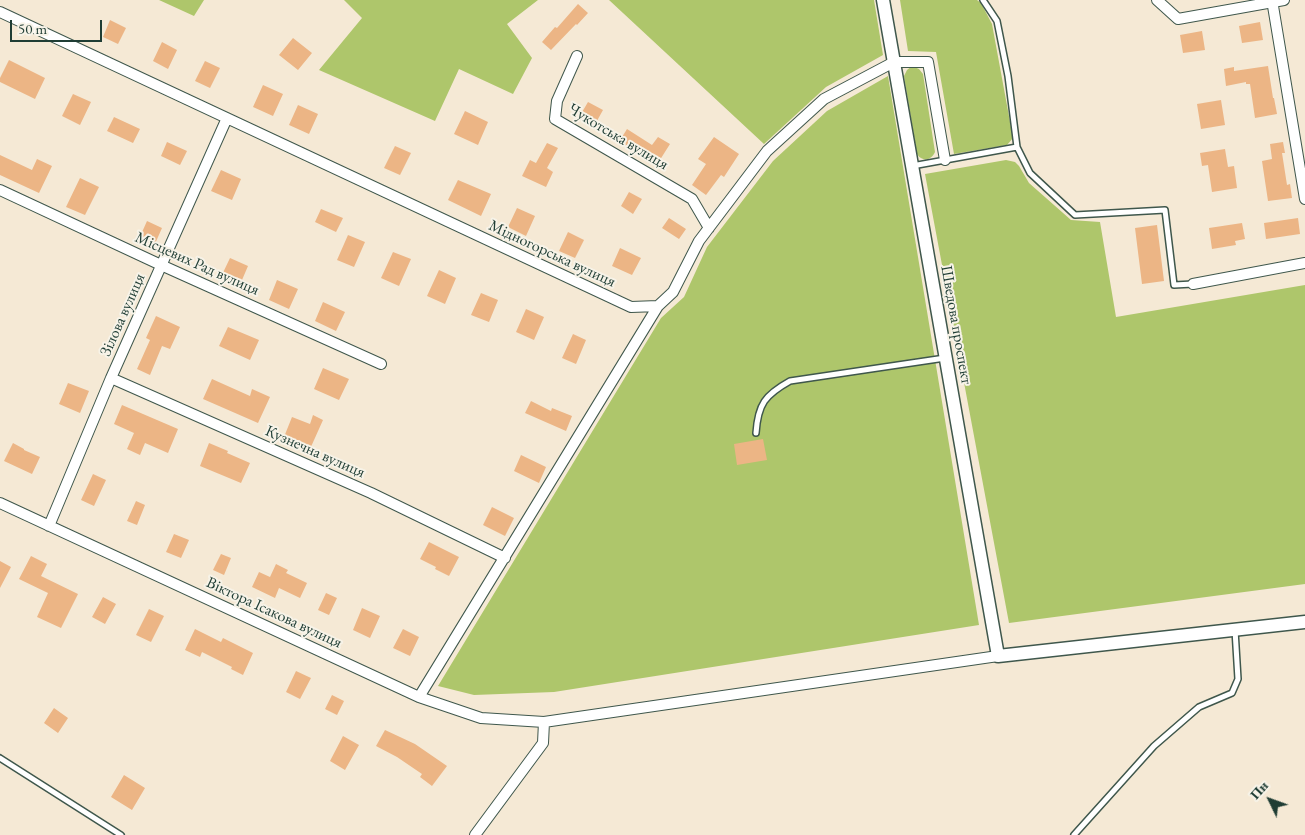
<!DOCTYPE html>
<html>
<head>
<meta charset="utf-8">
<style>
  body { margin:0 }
  #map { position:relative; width:1305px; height:835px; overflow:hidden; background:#f5e9d5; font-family:"EB Garamond",serif }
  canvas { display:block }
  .north { position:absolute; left:1245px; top:775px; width:50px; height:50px; -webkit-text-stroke:4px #f7f3e8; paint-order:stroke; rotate:312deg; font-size:14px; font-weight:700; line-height:20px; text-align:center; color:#1f3d34 }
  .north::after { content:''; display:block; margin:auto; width:18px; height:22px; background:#1f3d34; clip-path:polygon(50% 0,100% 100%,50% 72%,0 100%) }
  .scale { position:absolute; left:10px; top:20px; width:92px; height:22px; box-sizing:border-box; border:2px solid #1f3d34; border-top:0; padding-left:6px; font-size:15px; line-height:18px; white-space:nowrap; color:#1f3d34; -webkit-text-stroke:4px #f7f3e8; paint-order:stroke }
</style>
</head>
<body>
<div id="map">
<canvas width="1305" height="835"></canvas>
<div class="north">Пн</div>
<div class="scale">50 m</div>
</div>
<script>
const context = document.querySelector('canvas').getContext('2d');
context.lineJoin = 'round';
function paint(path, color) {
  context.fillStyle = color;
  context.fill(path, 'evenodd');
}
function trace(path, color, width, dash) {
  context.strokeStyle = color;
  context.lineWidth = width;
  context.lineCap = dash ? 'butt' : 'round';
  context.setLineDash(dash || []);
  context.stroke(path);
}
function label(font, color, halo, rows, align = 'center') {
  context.font = font + ' "EB Garamond",serif';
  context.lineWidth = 4;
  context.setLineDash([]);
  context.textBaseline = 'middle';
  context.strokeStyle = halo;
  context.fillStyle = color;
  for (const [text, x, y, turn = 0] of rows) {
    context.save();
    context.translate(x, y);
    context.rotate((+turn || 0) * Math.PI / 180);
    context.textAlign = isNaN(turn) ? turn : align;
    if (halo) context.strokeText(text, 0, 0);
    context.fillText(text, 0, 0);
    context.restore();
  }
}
const green = new Path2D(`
  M159,0H204L194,16Z
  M344,0H538L507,24L532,58L513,94L459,69L435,121L319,70L362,18Z
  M609,0H874L883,55L826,87L764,144Z
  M900,0H977L981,3L992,24L1013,138L1007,145L954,154L936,52L908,51Z
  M912,66L919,69L923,74L935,152C931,161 922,162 917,154L904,76L907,70Z
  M888,76L979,625L554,692L474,695L438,686L661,318L684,297L707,247L773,161L827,111Z
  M1006,160L1015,162L1019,166L1029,183L1071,220L1100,222L1116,317L1305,285V584L1009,623L925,174Z`);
const building = new Path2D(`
  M578,4L588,13L577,25L576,24L551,50L542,42L555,27L557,28Z
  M110,20L126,28L118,44L103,37Z
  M1260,22L1263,40L1242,43L1239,26Z
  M1202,31L1205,50L1183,53L1180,35Z
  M293,38L312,53L298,70L279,55Z
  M162,42L177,50L168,69L153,61Z
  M9,60L45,78L35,99L0,82V78Z
  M205,61L220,68L210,88L195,81Z
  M1268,66L1273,98H1274L1277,114L1255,118L1250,84H1246V82L1226,86L1224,69L1234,67V71Z
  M263,85L283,94L273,116L253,107Z
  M73,94L91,102L80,125L62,116Z
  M1221,100L1225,125L1201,129L1197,104Z
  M588,102L603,110L593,128L578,119Z
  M298,105L318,114L309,134L289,125Z
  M465,111L488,122L478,145L454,134Z
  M114,117L140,129L133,143L107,131Z
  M627,129L652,145L658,137L670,144L658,163L636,149L634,152L619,142Z
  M714,137L739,154L724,177L721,175L706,195L692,185L706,164L698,159Z
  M167,142L187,151L180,165L161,156Z
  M1283,142L1285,153H1282L1287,185L1290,184L1292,198L1268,201L1262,161L1272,159L1270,144Z
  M547,143L558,148L547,168L553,172L546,187L522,176L530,160L536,163Z
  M395,146L411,153L400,175L384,168Z
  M1225,149L1228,167L1234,166L1237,188L1212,192L1208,165L1202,166L1200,153Z
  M0,155L32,170L37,159L52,166L39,193L0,175Z
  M221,170L241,179L232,200L211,191Z
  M80,178L99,187L85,215L66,207Z
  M458,180L491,194L481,216L448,200Z
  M629,192L642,199L633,214L621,206Z
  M517,208L535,216L526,236L508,227Z
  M321,209L343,218L336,232L315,222Z
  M669,218L686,229L679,239L662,228Z
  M1298,218L1300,234L1266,239L1264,223Z
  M147,221L162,228L154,246L139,239Z
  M1242,223L1245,239L1235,241L1236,245L1212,249L1209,228Z
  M1157,225L1164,281L1142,284L1135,228Z
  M568,232L584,240L575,258L559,251Z
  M348,235L365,242L354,267L337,260Z
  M620,248L641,258L632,275L612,266Z
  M393,252L411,259L399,286L381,278Z
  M230,258L248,266L239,287L220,279Z
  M439,270L456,278L445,304L427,296Z
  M277,280L298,289L289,309L269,300Z
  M481,293L498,300L489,322L471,315Z
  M323,302L345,312L336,331L315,321Z
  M526,309L544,317L534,340L516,332Z
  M156,316L180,327L170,349L162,346L150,375L137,369L150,340L146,338Z
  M228,327L259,340L250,360L219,346Z
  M573,334L586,340L576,364L562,358Z
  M323,368L349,379L339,400L314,389Z
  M212,379L250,396L252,389L270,397L258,423L203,399Z
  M68,383L89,391L80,413L59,404Z
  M531,401L551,411L552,408L572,416L566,431L525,413Z
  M122,405L178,429L168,453L145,443L140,455L127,449L134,433L114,424Z
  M313,415L323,420L310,449L284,437L292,417L310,424Z
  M763,439L767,460L737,465L734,444Z
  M13,443L24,449V450L40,457L32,474L4,461Z
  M209,443L228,451L227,453L250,463L241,483L200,466Z
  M521,455L546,467L539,483L514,471Z
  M93,474L106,480L94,506L81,500Z
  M136,501L145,505L137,525L127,521Z
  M492,507L514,518L505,536L483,525Z
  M174,534L189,540L181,558L166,552Z
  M429,542L459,557L449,576L435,569L436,567L420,559Z
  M221,554L231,558L224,575L213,570Z
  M31,556L47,564L41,576L78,594L61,628L37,617L48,593L19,579Z
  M0,561L11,567L0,588Z
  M276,564L288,570L286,573L307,583L300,598L279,588L275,598L252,587L259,572L270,577Z
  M326,593L337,598L329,615L318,610Z
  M103,597L116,604L105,624L92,617Z
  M362,608L380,616L370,638L353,630Z
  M149,609L164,616L151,642L136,635Z
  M195,629L221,642L223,638L253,653L243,675L231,669L232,667L202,652L200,657L185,650Z
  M403,629L419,637L410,656L393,648Z
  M296,671L311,678L300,699L286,692Z
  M332,695L344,701L337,715L325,709Z
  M54,708L68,718L58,733L44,723Z
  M385,730L415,744L447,766L432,786L420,777L422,774L397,757L376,746Z
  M343,736L359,745L345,770L330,761Z
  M124,775L145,788L132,810L111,797Z`);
const service = new Path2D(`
  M983,0L997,21L1008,76L1017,147
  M912,166L1017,147L1030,173L1075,215L1165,210L1174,285L1193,284
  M756,433C758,404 765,395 790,381L945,358
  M0,758L121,835
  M1074,835L1154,746L1199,707L1232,693L1238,679L1235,630`);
const minor = new Path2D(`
  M1157,0L1178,19L1284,0
  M1272,0L1305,199
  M0,12L631,307L658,306L673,292L699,241L767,151L824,99L894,62H928L945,160
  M577,56L557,101L555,119L692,199L709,228
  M0,190L161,265L381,364
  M1193,284L1305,263
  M111,378L371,493L505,558
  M0,503L419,697L481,718L544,722L998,656
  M49,526L111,378L227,118
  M419,697L658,306
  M475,835L543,743L544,722`);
const tertiary = new Path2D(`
  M883,0L998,656L1305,622`);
const streetNames = [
  ["Чукотська вулиця",618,137,31],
  ["Мідногорська вулиця",552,254,25],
  ["Місцевих Рад вулиця",197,264,24],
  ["Зілова вулиця",123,315,-66],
  ["Шведова проспект",956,325,80],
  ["Кузнечна вулиця",315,452,24],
  ["Віктора Ісакова вулиця",274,613,25]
];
paint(green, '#aec66b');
paint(building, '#ecb585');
trace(service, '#3f574c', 8);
trace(minor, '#3f574c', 12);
trace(tertiary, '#3f574c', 15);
trace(service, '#fff', 5);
trace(minor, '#fff', 10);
trace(tertiary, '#fff', 12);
label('16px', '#1f3d34', '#f7f3e8', streetNames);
</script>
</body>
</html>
